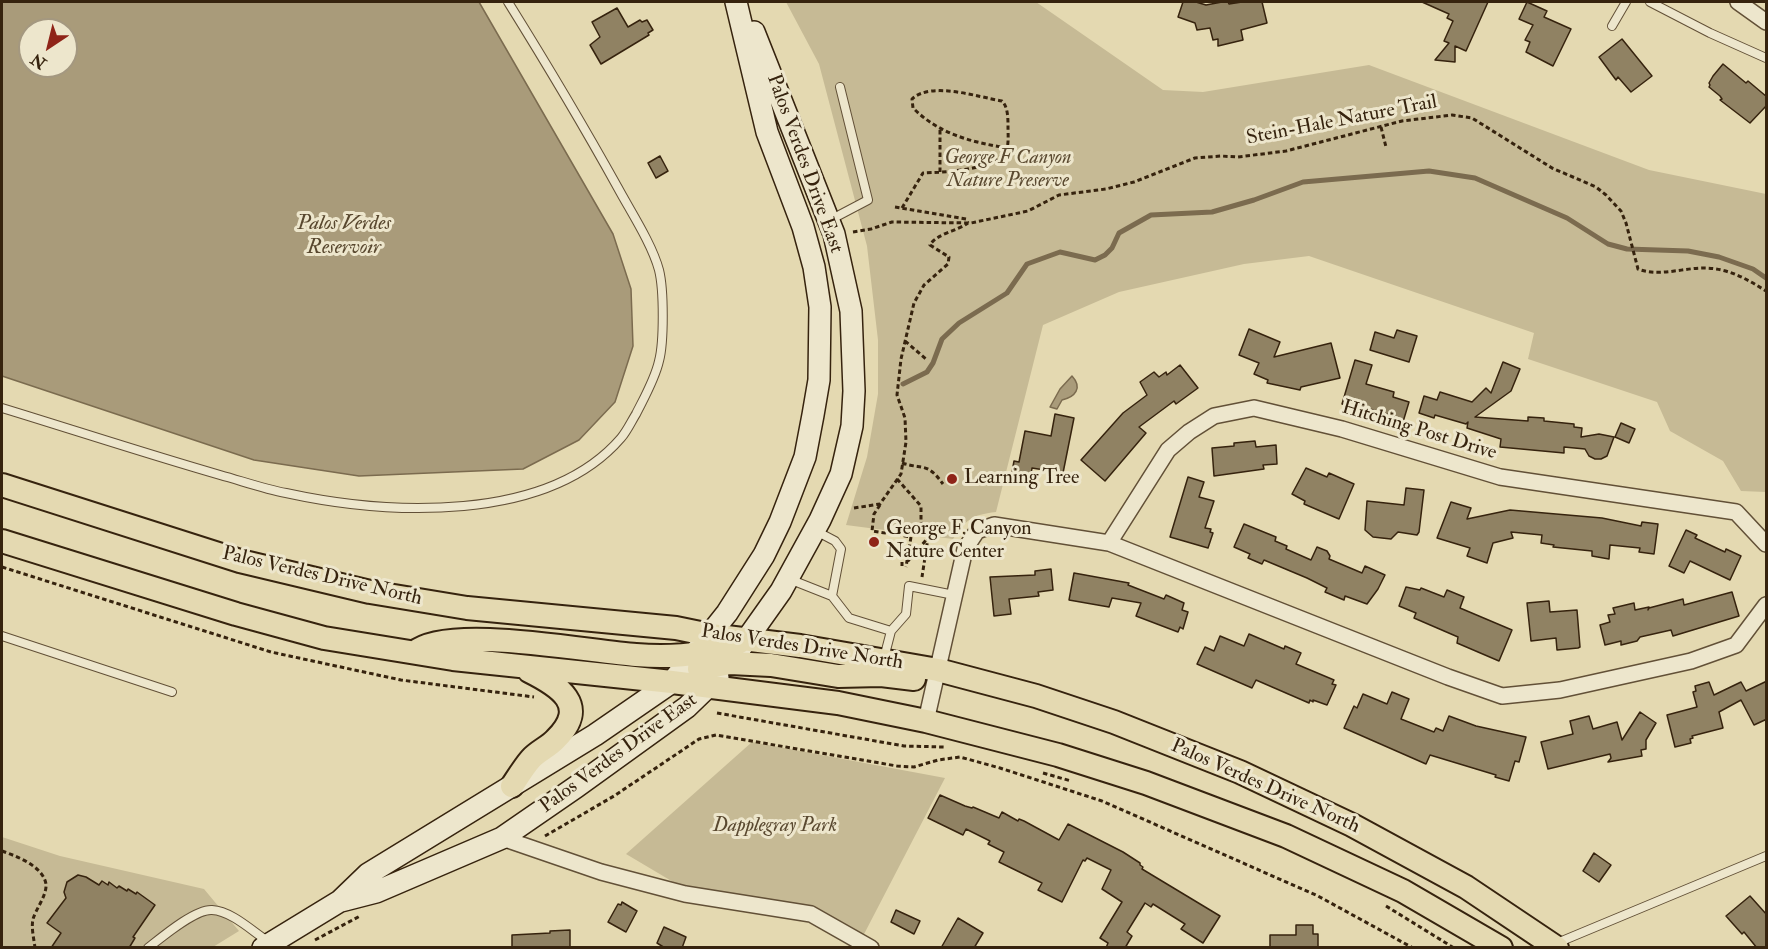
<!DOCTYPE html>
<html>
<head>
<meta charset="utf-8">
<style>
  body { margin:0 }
  #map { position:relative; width:1768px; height:949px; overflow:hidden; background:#e4d9b1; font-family:"IM FELL Double Pica",serif }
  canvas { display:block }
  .frame { position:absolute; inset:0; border:3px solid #36230e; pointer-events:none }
  .north { position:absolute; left:18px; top:18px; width:60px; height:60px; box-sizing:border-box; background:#ede6cc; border:2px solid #a49880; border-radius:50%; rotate:215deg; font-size:16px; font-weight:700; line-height:24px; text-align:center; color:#36230e }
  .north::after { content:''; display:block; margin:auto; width:21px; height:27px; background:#8f2418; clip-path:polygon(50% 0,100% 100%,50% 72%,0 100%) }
</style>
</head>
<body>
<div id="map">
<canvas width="1768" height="949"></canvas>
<div class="frame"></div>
<div class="north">N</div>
</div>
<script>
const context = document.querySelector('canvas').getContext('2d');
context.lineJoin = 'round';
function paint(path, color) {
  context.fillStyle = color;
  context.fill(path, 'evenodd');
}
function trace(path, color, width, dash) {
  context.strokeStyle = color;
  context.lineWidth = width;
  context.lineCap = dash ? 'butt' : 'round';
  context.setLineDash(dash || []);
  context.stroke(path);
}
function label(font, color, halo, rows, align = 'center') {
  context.font = font + ' "IM FELL Double Pica",serif';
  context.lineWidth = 6;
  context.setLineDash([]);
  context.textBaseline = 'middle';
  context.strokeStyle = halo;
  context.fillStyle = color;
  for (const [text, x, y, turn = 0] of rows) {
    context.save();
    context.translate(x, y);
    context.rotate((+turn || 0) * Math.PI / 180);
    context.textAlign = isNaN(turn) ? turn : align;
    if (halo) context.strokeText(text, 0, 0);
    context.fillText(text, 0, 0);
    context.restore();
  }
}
const green = new Path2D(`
  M786,2H1036L1163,90L1203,92L1369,65L1649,170L1766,194V492L1741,491L1723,461L1670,431L1657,402L1528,359L1534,333L1309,256L1244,264L1119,292L1043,325L996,512C971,515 967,519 953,539L846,525L867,457L878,394V340L867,246L819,64Z
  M752,742L945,778L862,938L805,905L717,908L626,854Z
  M2,837L60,856L204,889L239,931L213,947H2Z`);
const water = new Path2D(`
  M2,2H479L613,234L631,289L633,346L615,402L579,440L523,469L359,476L254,460L2,376ZM30,30H66V66H30Z
  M1072,376C1083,388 1075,397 1062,400L1057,409L1050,407L1060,389Z`);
const stream = new Path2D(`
  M903,384L927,372L933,363L942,339L959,323L1007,293L1027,264L1060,252L1095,260L1105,255L1112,248L1119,233L1151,215L1212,212L1254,200L1303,182L1429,171L1475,178L1567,218L1608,244L1627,249L1688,251L1719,257L1753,269L1766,278`);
const building = new Path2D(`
  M1183,2H1196L1206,5L1222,2H1228L1229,4L1242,2H1262L1267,23L1241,30L1243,40L1218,46V39L1213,40L1210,28L1197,30L1195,23L1178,17Z
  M1422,2H1488L1466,51L1455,46V62L1435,60L1449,43L1444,41L1453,21L1447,18L1449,14Z
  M1527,2L1547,11L1544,17L1571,29L1553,66L1526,52L1530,42L1525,40L1533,25L1519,19Z
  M617,8L628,27L640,20L642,22L647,20L653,30L648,33L649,35L601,64L590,45L600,37L592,22Z
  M1622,39L1652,76L1631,92L1618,77L1616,80L1599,57Z
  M1723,64L1746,83L1748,81L1767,97V105L1750,123L1720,100L1722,99L1720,96L1709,87L1710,85L1709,83L1713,76Z
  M660,156L668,171L656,178L648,163Z
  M1249,329L1280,342L1274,357L1331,343L1340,378L1301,387L1300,390L1267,383L1268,380L1254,374L1259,363L1239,355Z
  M1397,330L1417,336L1409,362L1370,350L1375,332L1394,338Z
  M1355,360L1372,365L1366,384L1394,392L1393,397L1409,402L1403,422L1386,417L1387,414L1356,405L1355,408L1342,404Z
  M1503,362L1520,369L1511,391L1475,417L1528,421V417L1544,418V421L1574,424V427L1582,428L1581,437L1599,434L1614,437L1607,456L1601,459H1595L1589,456L1585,449L1564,447V453L1500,447L1501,439L1467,428L1468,422L1466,424L1435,415L1434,418L1419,413L1424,396L1437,400L1440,392L1472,402L1486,388L1491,393Z
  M1180,365L1198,388L1176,404L1174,401L1139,427L1146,433L1105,481L1081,460L1123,413L1147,395L1140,382L1154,372L1159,377L1166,372L1167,375Z
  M1055,414L1074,418L1063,473L1032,468L1030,482L1011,478L1014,461L1019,462L1025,431L1051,436Z
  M1621,423L1635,429L1629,443L1615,437Z
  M1255,441L1256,447L1276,445L1277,464L1263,465L1264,469L1214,476L1212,448L1234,446V443Z
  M1306,468L1327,477L1329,473L1354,484L1339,519L1304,504L1305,501L1292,494Z
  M1188,477L1204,482L1199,497L1214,501L1205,528L1211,529L1210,532L1213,533L1208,548L1170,537Z
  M1406,488L1424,490L1419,532L1417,535L1398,532L1391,539L1373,537L1365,530L1367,501L1404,505Z
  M1451,502L1471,508L1467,519L1510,510L1602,518L1641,526L1642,522L1658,524L1654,554L1639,552L1640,548L1610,545L1609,559L1592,556V551L1553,547L1554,545L1541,543L1542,535L1511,532L1513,538L1493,543L1487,563L1467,556L1470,548L1437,538Z
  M1244,524L1276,537L1275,541L1287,546L1286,549L1311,560L1317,547L1327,551L1330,556L1329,559L1362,573L1365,566L1385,575L1378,589L1367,604L1345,596L1344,600L1325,592L1327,588L1307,578L1264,560L1262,564L1248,558L1250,554L1234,547Z
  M1686,530L1697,535L1695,538L1725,552L1726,549L1741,556L1730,580L1690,561L1684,573L1669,566Z
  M1051,569L1053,590L1038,592L1039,596L1009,599L1011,614L994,616L990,577L1035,575V571Z
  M1074,573L1129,583L1128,585L1164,599L1166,595L1184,603L1182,610L1188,612L1183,629L1180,627L1178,632L1136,616L1141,603L1112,598L1109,607L1069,600Z
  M1406,587L1420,590L1421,588L1444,597L1447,590L1464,597L1460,608L1512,630L1499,661L1457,643L1458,637L1414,618L1416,613L1399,606Z
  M1732,592L1739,616L1673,636L1671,630L1640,637L1637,641L1621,645V641L1605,645L1600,625L1610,622L1608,615L1615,614L1613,608L1634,603L1635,610L1649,607L1648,610L1649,608L1683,599L1684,605Z
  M1549,601L1550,612L1577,610L1580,647L1578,648L1557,650L1556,638L1531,641L1527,603Z
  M1249,634L1284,649L1285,646L1301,653L1296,664L1334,680L1332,684L1336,685L1327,705L1313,700V702L1310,700L1309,703L1256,680L1252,688L1197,664L1205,647L1214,651L1220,636L1244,646Z
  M1767,681V719L1754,725L1741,700L1719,712L1723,728L1692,736L1693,738L1690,739L1691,743L1675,747L1667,715L1697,707L1693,692L1696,691L1695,686L1709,682L1714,695L1741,682L1746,691Z
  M1392,692L1409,699L1401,719L1434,732L1436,728L1443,731L1449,716L1476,726L1526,737L1519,762L1515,761L1509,781L1495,777L1496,775L1430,755L1426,764L1344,728L1354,706L1357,708L1363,694L1387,704Z
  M1640,712L1656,723L1646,740V749L1641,750L1642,756L1608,762L1611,758L1610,754L1548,769L1541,742L1573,734L1570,721L1589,716L1593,729L1617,722L1622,740Z
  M940,795L965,806L972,808L973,807L999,818L1002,812L1018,821L1019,819L1024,821L1059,840L1068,824L1123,852L1140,863V865L1143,867L1142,869L1220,916L1203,943L1181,929L1185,924L1153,904L1151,907L1145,903L1127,932L1132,936L1125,948H1106L1108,943L1100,938L1122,902L1102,889L1111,870L1087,858L1085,861L1083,860L1062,902L1038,890L1042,883L999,862L1004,852L988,844L990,841L966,829L963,835L928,818Z
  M1594,853L1611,865L1599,882L1583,871Z
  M78,875L86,877L99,885L102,881L108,885L109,882L117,888L119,886L127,891L128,889L136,894L137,892L155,905L133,937L135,938L129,948H51L61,933L47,923L66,898L64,892L67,882Z
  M1750,896L1767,915V948H1757L1744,932L1742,934L1726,916Z
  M622,902L637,911L626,932L608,922L618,904L621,905Z
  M896,910L920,921L914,934L891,922Z
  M958,918L983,933L974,948H941Z
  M1296,925H1313V934H1318V948H1270V935H1296Z
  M664,927L686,937L682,948H665L657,943Z
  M570,930V948H512V935L550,933V931Z`);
const path = new Path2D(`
  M1381,127L1386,147
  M940,172V130
  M895,207L966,219L968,223
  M902,208L923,173C944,172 994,171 1006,150C1009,145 1008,134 1008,127C1008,118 1008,107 1002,101C978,97 931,81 912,99L913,108C939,134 971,142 1007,148
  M853,232L871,229L892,222L971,223L1028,211L1059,195L1106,189L1134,182L1195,158L1221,156L1238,157L1286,151L1402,121L1452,115L1472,118L1552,168L1596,187L1606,195L1621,211L1626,223L1638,269C1659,277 1682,268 1704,268C1728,268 1747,279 1766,291
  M905,341L926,359
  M902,463C924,470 927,462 943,484
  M897,479L921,506V522L928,538L922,577
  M880,505L874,514L872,531L911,537L906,567
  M854,508L880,504L901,474L906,442L905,418L897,395L901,359L914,303L924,285L948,264L949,257L930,245C936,234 957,231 968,223
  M908,561L927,539
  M902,566V562
  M2,567L271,652L401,680L534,697
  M717,713L904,746L944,747
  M1043,773L1071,781
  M545,836L614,796L699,739L716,735L897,766L914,767L938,760L960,757L1000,768L1102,801L1318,896L1413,948
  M2,851C16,856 43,866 46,884C47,895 36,909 33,919C31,928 34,939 35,948
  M1386,906L1454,948
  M315,940L360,916`);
const lane = new Path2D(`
  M1650,2L1710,33L1766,58
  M1612,26L1626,2
  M830,220L868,200L840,87
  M2,408C74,430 147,454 220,475C242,481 264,489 286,493C387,515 547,524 621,438C627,431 631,422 636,414C644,398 655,379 659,361C664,342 664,290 659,270C652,244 631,212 618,188C583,125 546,63 508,2
  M789,579L832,596L841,549L835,541L816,531
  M832,596L849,618L891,631
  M2,636L172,692
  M884,658L891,631L906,614L909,586L954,595
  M1557,943L1766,856
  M148,948C162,937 195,909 212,910C232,911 253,932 269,942`);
const street = new Path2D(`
  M1738,2L1766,22
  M1766,544L1736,512L1500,477L1342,429L1254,408L1214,416L1189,432L1168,450L1109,543L1448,677L1502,696L1560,690L1691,661L1736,645L1766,605
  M926,721L965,549L977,531L994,525L1109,543
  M502,838L601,872L685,894L811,914L871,948`);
const secondary = new Path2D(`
  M737,653L781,591L820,520L841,474L852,426L854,391L851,311L834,234L754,32
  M341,901L376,892L502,838L576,787L687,707L718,677
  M263,948L340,901L368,874L595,735L672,682L727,613L764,555L780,522L805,457L813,415L819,380L820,307L814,267L803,227L767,132L736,2`);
const primary = new Path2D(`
  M2,485L240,561L370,592L467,608L676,628L710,635L800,646L938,670L1036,696L1114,722L1240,772L1352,825L1466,887L1557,948
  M2,541L236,614L324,638L453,659L672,682L838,703L926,721L1058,755L1146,783L1286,836L1403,891L1501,948
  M415,652C448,624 590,652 636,655C671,658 707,655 740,642
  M699,669L730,663L771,665L838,676L881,675L914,679
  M512,786C518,777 524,767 531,759C538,751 549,747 556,739C590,705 559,686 529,671`);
const markers = [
  [952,479,6,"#8f2418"],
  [874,542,6,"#8f2418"]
];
const streetNames = [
  ["Stein-Hale Nature Trail",1342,121,-11],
  ["Palos Verdes Drive East",804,164,70],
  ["Hitching Post Drive",1419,431,17],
  ["Palos Verdes Drive North",322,577,13],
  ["Palos Verdes Drive North",802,648,9],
  ["Palos Verdes Drive East",619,754,-36],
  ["Palos Verdes Drive North",1265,787,24]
];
const parkNames = [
  ["George F Canyon",1008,159],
  ["Nature Preserve",1008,182],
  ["Dapplegray Park",775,827]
];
const poiNames = [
  ["Learning Tree",964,479],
  ["George F. Canyon",886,530],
  ["Nature Center",886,553]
];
const waterNames = [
  ["Palos Verdes",344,224],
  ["Reservoir",344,248]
];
paint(green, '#c6ba95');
paint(water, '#a99b7a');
trace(water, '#7b6b4f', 1.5);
trace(stream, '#7b6b4f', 5);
paint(building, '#908263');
trace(building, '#36230e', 1.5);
trace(lane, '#625037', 10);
trace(street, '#625037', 18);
trace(secondary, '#36230e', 24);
trace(primary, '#36230e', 26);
trace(path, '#36230e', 3, [4.5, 3]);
trace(lane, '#ede6cc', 8);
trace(street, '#ede6cc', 15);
trace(secondary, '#ede6cc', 21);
trace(primary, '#e4d9b1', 22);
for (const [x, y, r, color] of markers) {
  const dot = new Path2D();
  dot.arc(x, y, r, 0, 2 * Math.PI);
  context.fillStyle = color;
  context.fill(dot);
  trace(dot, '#ede6cc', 2);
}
label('20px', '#36230e', '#ede6cc', streetNames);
label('italic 20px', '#5a4930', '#ede6cc', parkNames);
label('20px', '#36230e', '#ede6cc', poiNames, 'left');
label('italic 21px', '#58472e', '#ede6cc', waterNames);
</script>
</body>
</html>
